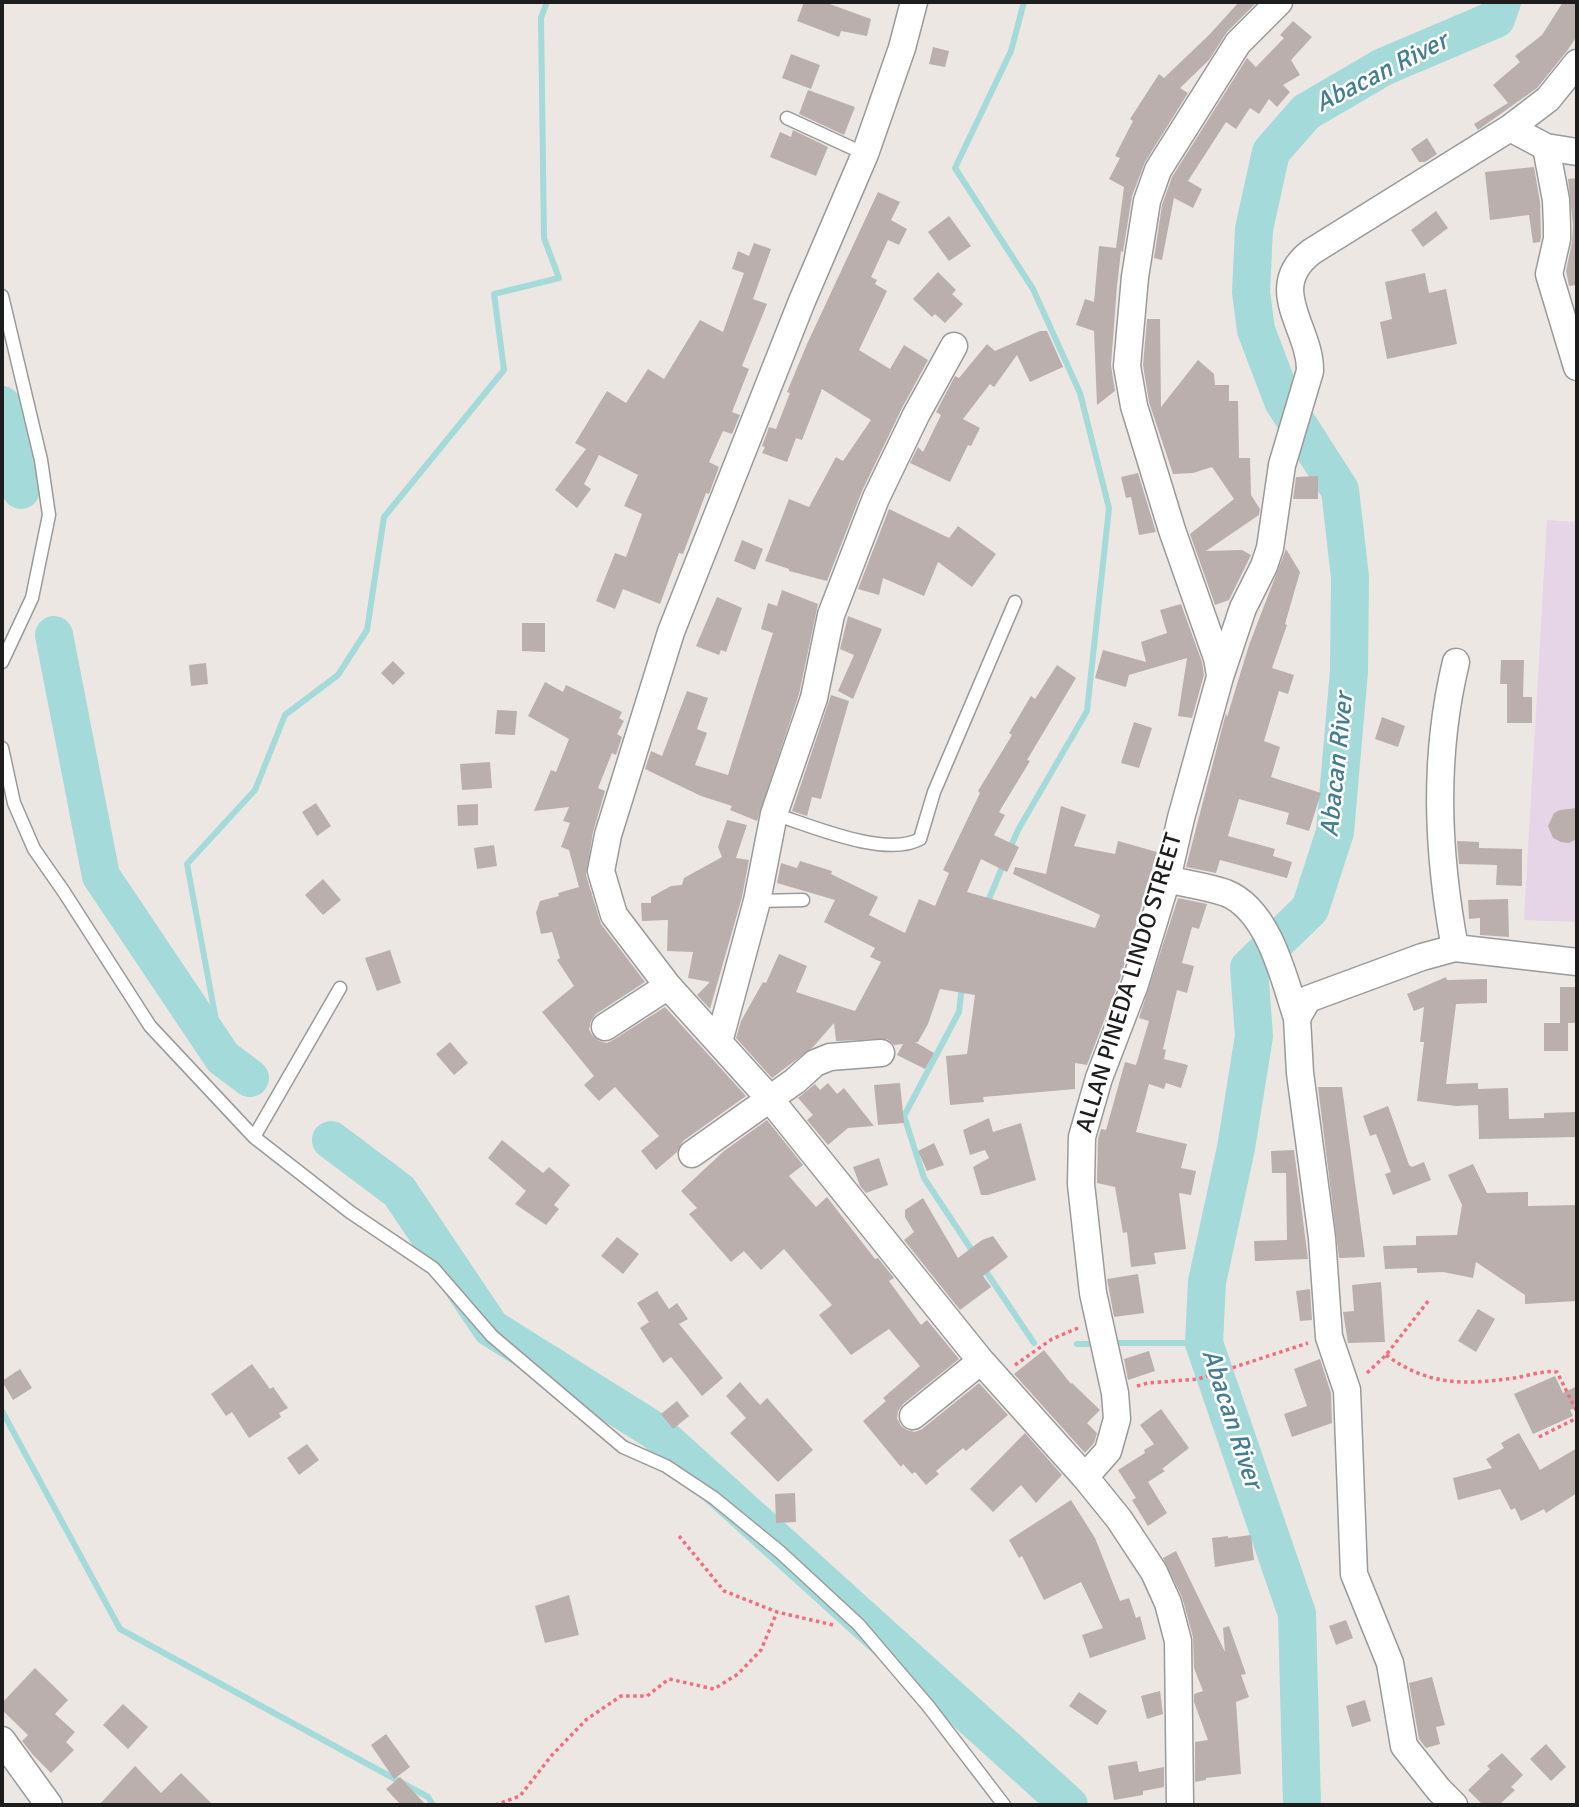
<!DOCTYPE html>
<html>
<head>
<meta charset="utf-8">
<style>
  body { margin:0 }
  #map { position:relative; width:1579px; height:1807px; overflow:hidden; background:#ede7e3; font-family:Signika,sans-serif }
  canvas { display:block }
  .frame { position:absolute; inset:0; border:4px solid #1d1d1d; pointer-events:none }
</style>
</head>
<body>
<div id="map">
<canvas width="1579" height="1807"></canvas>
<div class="frame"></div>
</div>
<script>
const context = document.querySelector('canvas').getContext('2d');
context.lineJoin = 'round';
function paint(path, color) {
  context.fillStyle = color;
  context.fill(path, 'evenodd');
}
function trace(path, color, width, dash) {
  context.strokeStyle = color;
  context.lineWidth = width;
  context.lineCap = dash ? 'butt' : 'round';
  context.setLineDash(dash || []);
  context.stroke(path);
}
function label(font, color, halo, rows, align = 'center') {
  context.font = font + ' Signika,sans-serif';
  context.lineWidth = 5;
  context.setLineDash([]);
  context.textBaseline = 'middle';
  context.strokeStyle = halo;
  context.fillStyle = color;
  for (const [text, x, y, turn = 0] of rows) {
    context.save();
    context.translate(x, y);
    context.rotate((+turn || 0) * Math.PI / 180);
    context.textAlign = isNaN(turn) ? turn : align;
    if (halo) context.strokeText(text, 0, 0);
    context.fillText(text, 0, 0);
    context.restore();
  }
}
const industrial = new Path2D(`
  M1547,520L1577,522V922L1524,920Z`);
const stream = new Path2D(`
  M1009,851L1018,830L1087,711L1109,508L1080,393L1033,289L955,168L1011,51L1024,2
  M986,906L1003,865
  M962,986L959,1012L904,1116L924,1178L975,1255
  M223,1058L187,864L255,790L285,715L338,675L367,630L384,517L504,370L494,294L559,278L544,238L541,18L547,2
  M983,1267L1034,1343
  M1110,1343H1204
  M1077,1344H1096
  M2,1411L120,1629L428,1797L433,1805`);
const river = new Path2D(`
  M2,405L21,490
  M54,635L101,876L223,1058L250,1078
  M331,1140L399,1191L491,1328L655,1431L1069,1805
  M1302,1805L1297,1614L1204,1343L1207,1282L1236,1148L1254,1036L1249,968L1310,909L1335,832L1349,671L1350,577L1340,490L1283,401L1256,330L1251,292L1254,229L1271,152L1306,112L1383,67L1496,19L1502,2`);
const building = new Path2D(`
  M804,2H824L871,19L867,36L841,31L839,37L797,21Z
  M1239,2H1257L1227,32L1209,60L1180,88L1188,93L1145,162L1132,196L1123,252L1121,251L1117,286L1111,365L1115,391L1097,405L1094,331L1076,325L1085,299L1094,302L1099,246L1116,248L1124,187L1109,179L1120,158L1115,156L1133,121L1130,119L1159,74L1164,78L1209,35Z
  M1563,2H1577V36L1567,51L1537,88L1478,130L1474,124L1508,103L1493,85L1520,62L1515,56L1542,35Z
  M1293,21L1312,37L1291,60L1300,75L1283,85L1290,92L1277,107L1269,99L1259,114L1250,108L1236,129L1226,122L1188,181L1202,189L1193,208L1174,198L1162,260L1154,258L1162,205L1172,177L1247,58L1256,67L1284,38L1280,35Z
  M933,47L949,51L945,67L929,64Z
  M791,54L820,65L811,89L782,78Z
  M808,90L855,107L844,135L799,114Z
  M793,130L828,147L816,176L770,157L780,132L791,137Z
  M1427,138L1437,154L1425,162H1419L1411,149Z
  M1534,167L1540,202L1541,237L1540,242L1533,243L1529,215L1490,220L1485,172Z
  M1577,178V285L1569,286L1566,271L1572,242L1573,225L1568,179Z
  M878,192L900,202L891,220L907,229L899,245L888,240L871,277L877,280L875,284L887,291L859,350L890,369L904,345L928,360L902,408L862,491L827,581L789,571V569L765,561L789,499L809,507L836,457L843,461L871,420L822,389L802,440L796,438L787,462L762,453L765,447L762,446L769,427L776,429L790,393L787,392L807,344Z
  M1436,211L1448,228L1423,247L1411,230Z
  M949,216L971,246L949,261L928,232Z
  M754,243L771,249L753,299L767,304L742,366L749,369L732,412L740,415L732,434L723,431L709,462L719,467L709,494L706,493L683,554L679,553L660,604L623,589L615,609L596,601L615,553L626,557L642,514L624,506L638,475L599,455L584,484L591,489L577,508L555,490L586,449L575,443L607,391L626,403L648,369L664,379L700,320L723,332L744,273L732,269L738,251L749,256Z
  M938,272L956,290L952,294L963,304L945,323L935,314L932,317L913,299Z
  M1425,273L1429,293L1446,289L1457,344L1387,359L1380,322L1392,319L1385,282Z
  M1147,319H1160L1161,407L1198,360L1214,374L1215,385H1229V401H1238L1239,458H1250L1251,495L1260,509L1259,515L1206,551L1242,550L1251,555L1229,600L1215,605L1190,534L1234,499L1212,467L1193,473L1173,474L1149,402L1143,365Z
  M1040,331H1047L1063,367L1030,382L1017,355L994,387L990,384L963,419L980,428L971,446L968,445L950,482L910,463L918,447L923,452L941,415L936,412L955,376L959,378L987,344L995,351Z
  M1138,473L1156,532L1139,535L1131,497L1126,498L1121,477Z
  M1318,476V499H1293L1296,477Z
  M889,509L949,538L958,526L996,554L972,587L938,562L924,596L883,578L879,595L858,589Z
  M742,540L763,549L755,570L734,561Z
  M1286,549L1300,572L1285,624L1287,625L1272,668L1294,675L1288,694L1279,691L1264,741L1280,747L1271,777L1321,793L1309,831L1286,824L1289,813L1239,799L1228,836L1275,849L1273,856L1292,862L1287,878L1220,860L1216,873L1186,867L1226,713L1227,717L1249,645Z
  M782,590L818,604L799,694L757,821L730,810L732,806L701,796L645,769L651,751L662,756L687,691L708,698L697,729L707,733L695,765L728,775L773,633L761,629L768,603L777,606Z
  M717,597L742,608L726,652L721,650L719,655L696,646Z
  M1181,604L1202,662L1204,675L1192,718L1178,716L1187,658L1129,675L1126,687L1095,678L1103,650L1146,662L1141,642L1167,633L1160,610Z
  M848,616L882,629L853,699L838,691L854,655L840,649Z
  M522,623H545V652L522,651Z
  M1501,660H1524L1523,697H1532V723H1507V684H1500Z
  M393,661L405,673L393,685L381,673Z
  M206,663L208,684L191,686L189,665Z
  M1057,665L1076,678L1027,760L1030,761L999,812L1005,815L994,835L1019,847L1007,872L981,859L967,892L1095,928L1100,915L1013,874L1015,867L1046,874L1061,806L1086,815L1074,846L1115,854L1118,841L1157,852L1120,979L1087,1065L1075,1063V1089L983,1097L984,1102L950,1105L946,1056L967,1054L975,995L940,989L928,1024L918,1042H915L934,1053L925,1069L897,1055L903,1044L894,1045L887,1039L836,1041L834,1023L813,1047L772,1078L736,1038L741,1021L763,982L766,983L779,954L807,966L796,992L855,1011L881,962L870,957L875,948L824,922L835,900L777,883L781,863L797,868L800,861L832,871L831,874L878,897L869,915L905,933L919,899L935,906L949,873L943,870L980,793L978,791L1012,735L1009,733L1031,696L1035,699Z
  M545,682L563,692L566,685L622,712L619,718L624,721L617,734L622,737L616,755L612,753L598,788L605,791L593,832L586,875L601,924L645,982L596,1014L591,1021L589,1029L592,1035L599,1041L607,1043L613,1040L665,1007L746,1096L683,1141L677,1152L656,1170L641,1151L659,1136L615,1087L599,1101L584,1085L594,1076L542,1012L574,986L557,960L560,958L552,932L541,934L536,913L540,901L559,896L558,893L579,887L569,850L561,847L570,823L563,821L569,807L534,811L551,770L556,772L569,739L528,716Z
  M831,695L849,701L821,799L812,797L807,816L792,811Z
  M497,710L517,711L515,735L495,734Z
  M1382,717L1405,726L1398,747L1375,739Z
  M1134,722L1152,728L1139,768L1121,763Z
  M490,762L492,788L462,790L460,764Z
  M316,803L331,826L317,836L302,812Z
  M478,804V825L458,826L457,805Z
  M1577,808V839L1569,843L1561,842L1553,838L1548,826L1554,813L1560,810Z
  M727,820L747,825L736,858L749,860L742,897L710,1009L697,995L710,982L688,978L693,952L667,951L668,920L642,921L641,903H651V897L671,886L682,885L684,878L722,857L718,847Z
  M1457,841L1479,842V848L1522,849V886L1496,885L1497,865L1459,864Z
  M494,845L497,866L477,869L474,848Z
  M323,879L341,900L323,915L305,895Z
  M1178,898L1207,904L1199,929L1192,927L1182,963L1194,966L1187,993L1177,990L1163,1049L1166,1050L1164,1059L1188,1065L1181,1088L1166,1083L1164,1089L1149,1084L1136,1132L1187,1144L1181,1168L1196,1171L1191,1195L1179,1193L1186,1249L1154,1253L1156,1264L1131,1267L1127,1232L1123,1233L1115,1187L1097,1183L1098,1139L1101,1129L1106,1130L1125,1062L1136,1065L1149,1021L1139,1018Z
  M1508,899L1509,937L1480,935V918L1469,919L1468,900Z
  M390,950L401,983L377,991L365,958Z
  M1446,977L1447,980L1487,979V1003L1456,1004L1446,1084L1478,1083V1089L1508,1088L1509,1119L1544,1118V1113L1577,1112V1137L1479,1139L1478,1105L1456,1106L1417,1101L1424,1042H1420L1424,1007L1414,1011L1407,994Z
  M1560,987H1577V1023H1564H1568V1051H1544V1023H1560Z
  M450,1042L468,1063L454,1075L436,1054Z
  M828,1083L837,1094L844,1088L874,1126L848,1128L828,1145L807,1120L813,1115L798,1098L815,1084L820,1090Z
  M900,1083L904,1123L878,1125L874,1085Z
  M1318,1087H1342L1365,1257L1339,1258Z
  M1388,1106L1409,1165L1412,1167L1424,1162L1431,1180L1393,1195L1385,1174L1391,1172L1376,1134L1370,1136L1363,1116Z
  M989,1118L993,1132L1021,1123L1036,1180L988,1195H981L973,1167L989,1158L985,1150L970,1155L963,1130Z
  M767,1120L803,1165L789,1176L816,1207L827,1197L875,1259L878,1258L894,1278L889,1281L921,1325L927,1320L959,1359L903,1404L898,1411L897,1418L901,1426L907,1430L915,1432L922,1429L979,1383L1008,1415L966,1451L963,1448L936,1471L939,1474L926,1485L915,1472L912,1474L903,1464L901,1467L863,1421L886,1401L883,1398L920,1366L889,1329L851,1355L819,1315L832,1305L784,1249L761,1270L744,1251L731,1262L689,1214L697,1208L681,1191L724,1151Z
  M502,1140L543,1173L549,1167L570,1185L554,1205L559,1209L546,1225L515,1204L526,1191L488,1158Z
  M934,1143L944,1165L927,1171L918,1151Z
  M1294,1150L1308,1259L1255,1261L1254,1241L1287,1240L1286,1173H1272L1271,1151Z
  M879,1158L888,1185L866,1193L860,1186L853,1167Z
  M1473,1164L1487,1193L1528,1192V1206L1577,1205V1301L1525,1304V1295L1476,1262L1473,1278L1443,1272L1417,1273V1268L1385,1269L1383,1246L1416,1245V1236L1457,1235L1462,1205L1448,1175Z
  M923,1198L958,1258L982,1240L993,1236L1008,1257L983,1276L991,1287L960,1310L904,1240L914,1232L905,1217V1210Z
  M617,1237L639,1254L623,1274L601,1256Z
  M1138,1274L1144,1313L1114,1317L1107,1279Z
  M1381,1282L1385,1342L1348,1343L1343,1312L1354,1311L1352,1285Z
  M1310,1289L1312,1320L1300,1321L1296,1291Z
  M657,1291L669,1309L677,1303L688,1319L679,1324L723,1378L702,1396L671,1357L663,1363L640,1328L649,1322L637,1303Z
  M1478,1309L1495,1319L1476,1352L1458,1341Z
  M1044,1350L1071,1384L1072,1383L1100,1410L1087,1423L1097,1433L1094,1443L1085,1453L1014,1374Z
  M1149,1351L1155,1371L1128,1380L1124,1359Z
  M1320,1359L1331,1393L1332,1423L1292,1437L1284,1414L1307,1406L1294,1369Z
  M252,1364L270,1389L273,1387L288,1408L279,1413L281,1417L249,1438L232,1412L226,1416L211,1394Z
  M20,1369L32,1388L13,1400L2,1381Z
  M1555,1376L1563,1393L1577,1386V1407L1570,1410L1573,1416L1533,1434L1514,1394Z
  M740,1382L760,1405L767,1398L813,1450L778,1482L730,1433L746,1418L726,1396Z
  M677,1401L689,1416L673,1429L661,1414Z
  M1161,1409L1189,1448L1162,1469L1165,1471L1148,1482L1167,1513L1148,1526L1132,1500L1136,1498L1118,1470L1145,1453L1144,1450L1154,1444L1140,1425Z
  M1025,1433L1062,1475L1036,1503L1021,1485L993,1512L970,1489Z
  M1519,1433L1540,1470L1577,1448V1493L1546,1513L1544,1509L1521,1521L1515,1508L1511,1510L1500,1489L1458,1500L1453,1478L1492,1468L1486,1459L1504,1448L1501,1443Z
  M307,1444L319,1460L299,1475L287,1458Z
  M795,1493L796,1522L776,1523L775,1494Z
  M1071,1500L1095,1538L1120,1601L1129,1598L1136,1618L1140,1616L1146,1639L1090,1658L1082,1635L1103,1628L1081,1582L1044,1600L1022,1556L1019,1558L1009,1540Z
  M1251,1535L1254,1560L1215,1567L1212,1538L1228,1536V1538Z
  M1176,1551L1225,1652L1223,1628L1229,1626L1246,1674L1241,1675L1249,1697L1236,1702L1241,1774L1206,1778V1780L1195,1782V1742L1208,1740L1194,1702V1694L1203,1691L1194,1668L1193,1637L1182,1597L1163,1558Z
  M569,1595L579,1635L545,1643L535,1606Z
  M1346,1620L1353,1638L1336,1645L1329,1626Z
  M35,1668L68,1700L55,1714L75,1732L66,1742L74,1750L51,1773L33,1755L22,1741L28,1735L2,1710V1703Z
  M1432,1677L1445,1725L1436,1727L1440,1744L1426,1748L1419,1739L1409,1683Z
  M1160,1691L1163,1714L1147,1719L1141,1696Z
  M1079,1692L1107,1711L1097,1725L1069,1706Z
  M1365,1700L1371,1721L1352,1727L1346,1706Z
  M123,1704L148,1727L128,1749L103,1725Z
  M386,1734L410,1767L394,1779L371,1745Z
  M1546,1744L1566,1767L1551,1781L1530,1759Z
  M1502,1753L1523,1775L1511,1787L1515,1790L1499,1805H1483L1468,1790L1490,1769L1487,1766Z
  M1137,1761L1139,1772L1164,1767V1787L1143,1791V1795L1114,1800L1108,1766Z
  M135,1766L161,1793L181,1773L213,1805H99Z
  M400,1777L426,1805H401L386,1789Z`);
const path = new Path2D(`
  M1386,1355C1428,1386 1465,1385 1514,1378C1528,1376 1544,1370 1557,1372L1577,1412
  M1015,1365L1052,1339L1078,1328
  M1367,1373L1386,1355L1429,1300
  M1137,1386L1148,1383L1198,1379L1308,1343
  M1539,1437L1577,1418
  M679,1536L724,1591L777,1612L833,1625
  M495,1805L520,1796L552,1755L587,1719L621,1696H647L669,1679L714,1689L738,1674L761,1650L777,1612`);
const service = new Path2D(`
  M787,118L865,154
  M2,296L41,460L49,515L32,598L2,662
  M2,748L14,803L34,849L64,892L150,1026L254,1137L350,1212L433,1268L492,1336L623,1447L666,1466L714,1498L780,1552L859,1625L929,1707L1004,1805
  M774,814C812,826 885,858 920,839L934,792L1015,602
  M757,901L803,900
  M254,1137L340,988`);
const minor = new Path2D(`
  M914,2L902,48L865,154L802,301L671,632L608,835L601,871L614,915L668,986L770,1099L981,1361L1085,1477L1119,1519L1154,1572L1168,1603L1178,1641L1180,1805
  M1510,128L1548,99L1577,63
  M1546,147L1556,200L1557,226V239L1549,274L1577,367
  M1220,675L1217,658L1172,530L1134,406L1127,366L1135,277L1147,201L1158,170L1238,43L1279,2
  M1167,879C1186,884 1207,886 1226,893C1269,910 1284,979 1297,1018
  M1455,948C1437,852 1433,757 1456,662
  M605,1027L668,986
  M719,1042L757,901L774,814L814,698L831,615L876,498L916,415L954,346
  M692,1154L795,1081L815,1063L830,1057L881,1053
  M913,1416L981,1361
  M1085,1477L1108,1451L1117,1419L1115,1393L1093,1293L1081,1184L1082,1137L1099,1078L1135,984L1167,879L1181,818L1220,677L1243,608L1264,566L1270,548L1282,465L1310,371C1311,328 1264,289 1311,252L1510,128L1546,147L1577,152
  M2,1740L49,1805
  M1454,1805L1439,1790L1404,1746L1390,1663L1354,1574L1347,1390L1329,1337L1322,1238L1300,1073L1297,1018L1308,999L1422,957L1455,948L1577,962`);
const streetNames = [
  ["ALLAN PINEDA LINDO STREET",1130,983,-73]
];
const waterNames = [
  ["Abacan River",1382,73,-27],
  ["Abacan River",1338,765,-84],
  ["Abacan River",1231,1419,72]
];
paint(industrial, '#e5d5e6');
trace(stream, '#a4dad9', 6);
trace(river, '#a4dad9', 38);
paint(building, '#baafac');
trace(service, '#9a9a9a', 15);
trace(minor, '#9a9a9a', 29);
trace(path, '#f46d7f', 3.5, [3.5, 3.5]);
trace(service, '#fff', 12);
trace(minor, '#fff', 26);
label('24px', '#1d1d1d', '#fff', streetNames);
label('italic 26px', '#447d91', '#fff', waterNames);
</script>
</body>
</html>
